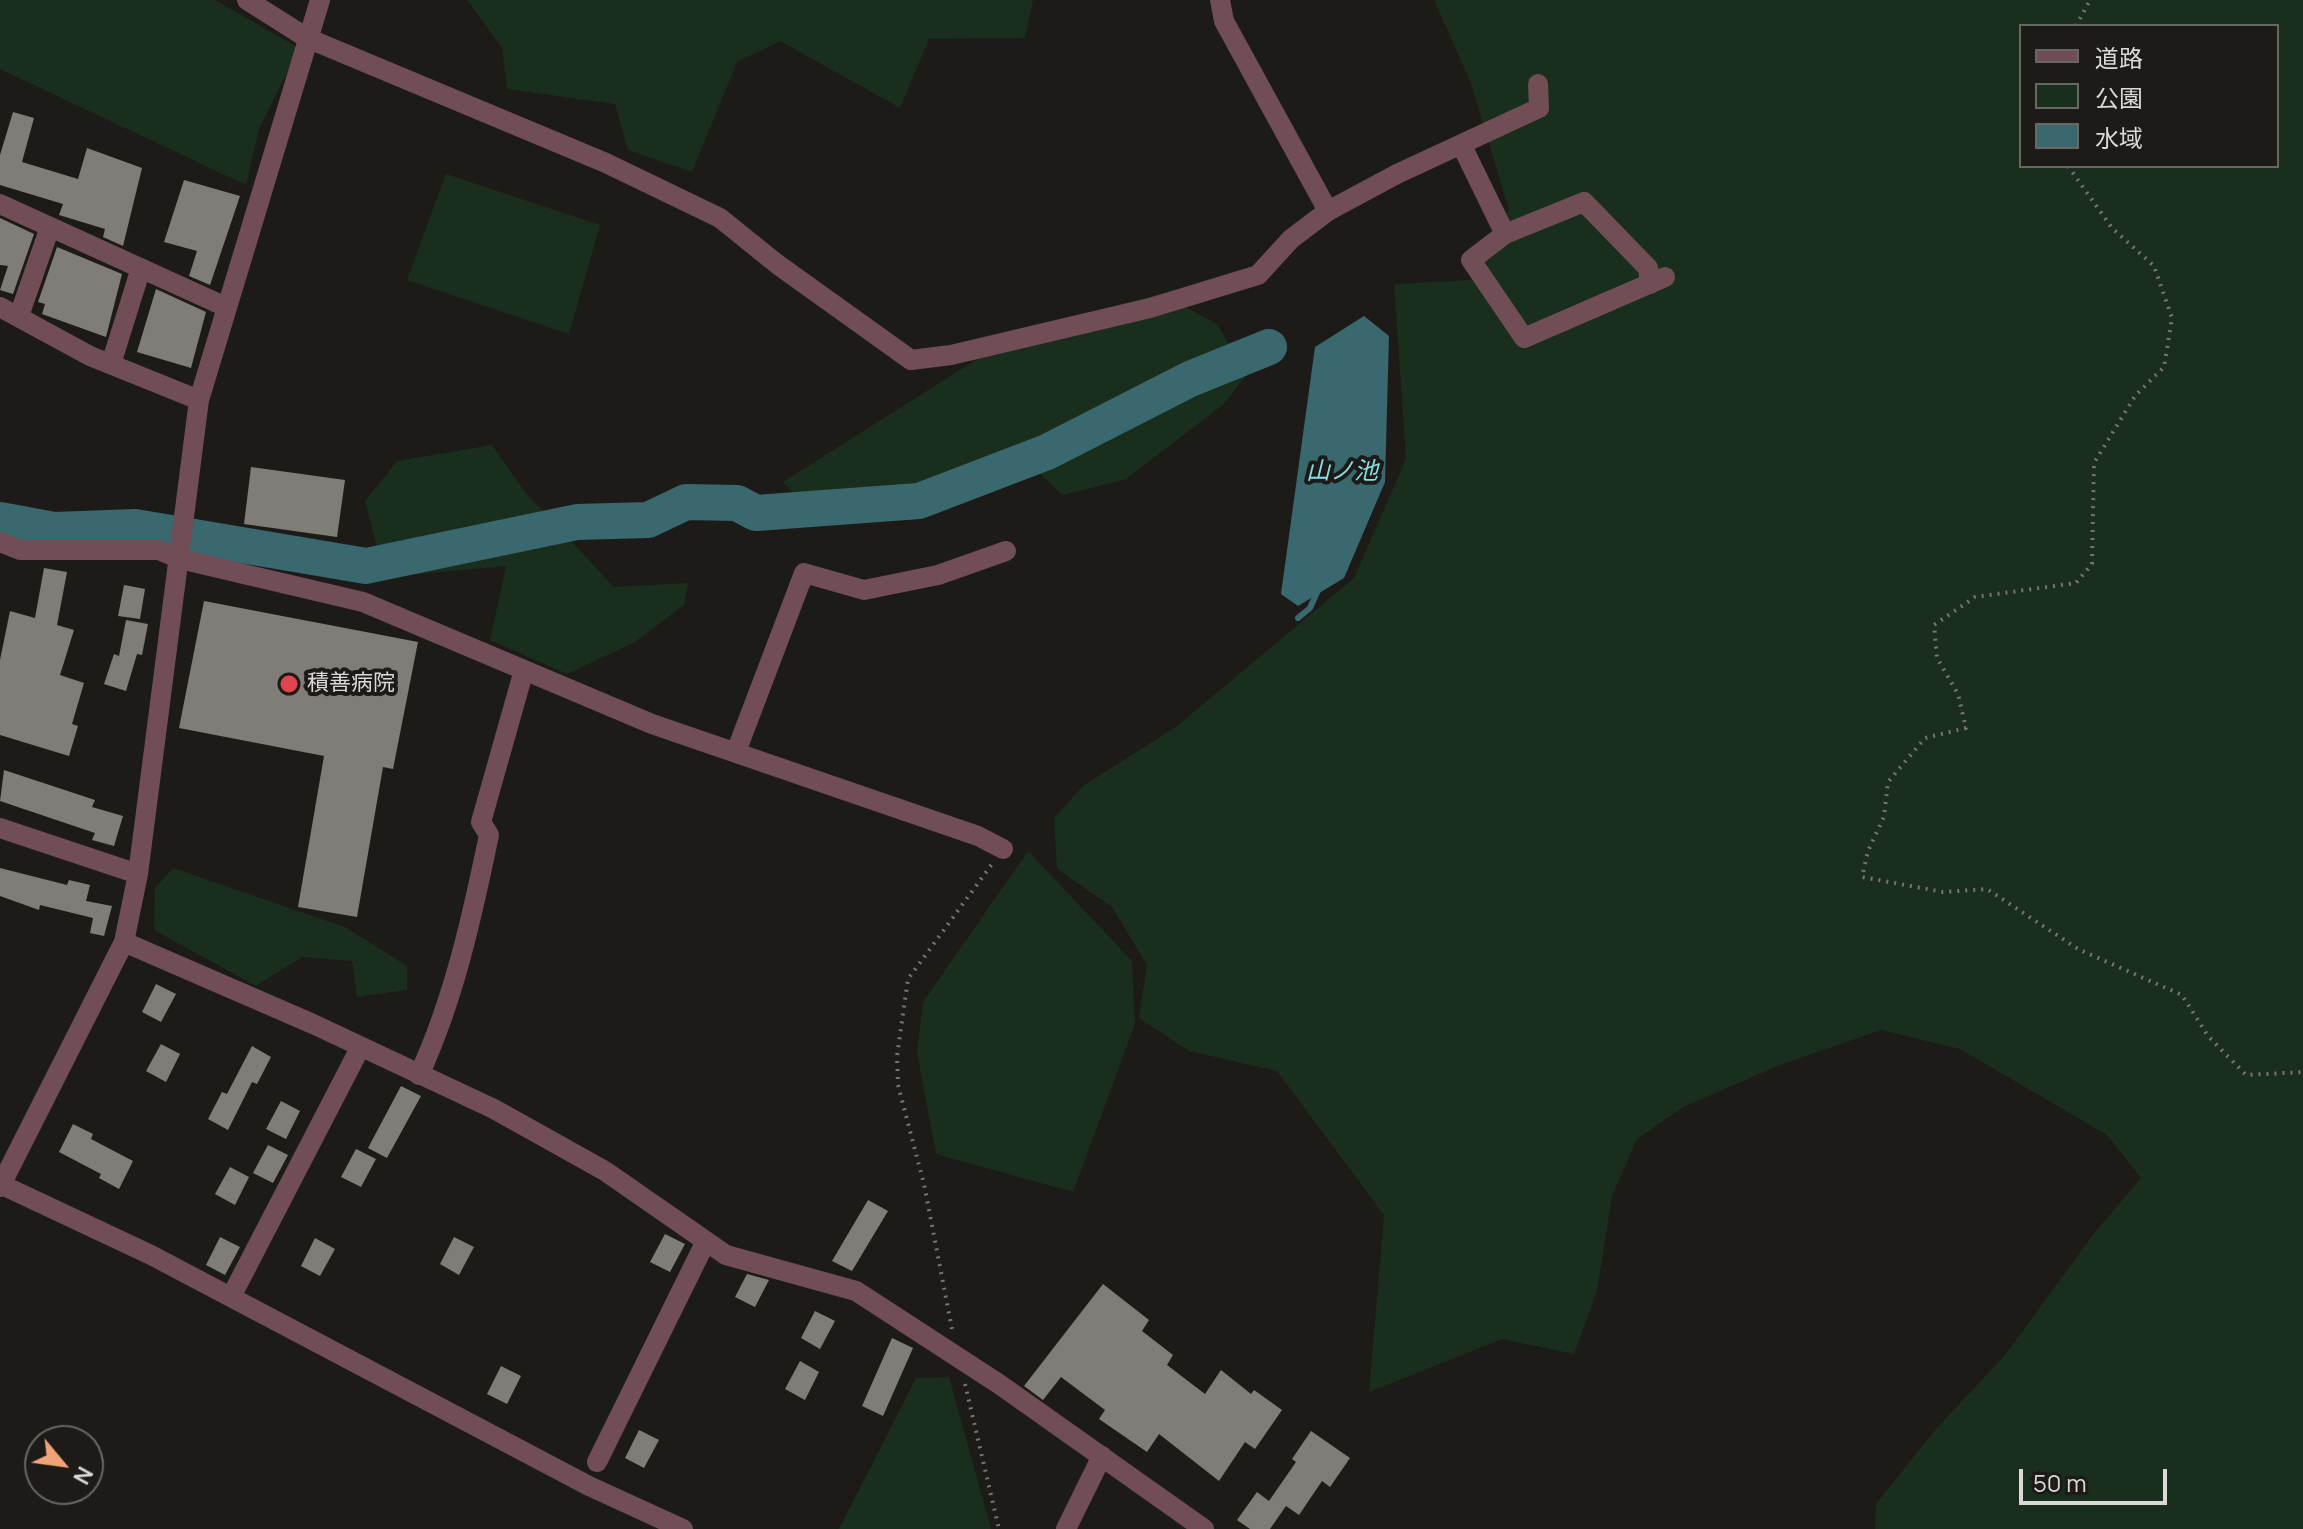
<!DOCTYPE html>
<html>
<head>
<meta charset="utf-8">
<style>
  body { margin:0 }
  #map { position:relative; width:2303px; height:1529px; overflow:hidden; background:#1d1b18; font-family:Manrope,"Noto Sans JP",sans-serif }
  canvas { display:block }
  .legend { position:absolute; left:2019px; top:24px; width:260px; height:144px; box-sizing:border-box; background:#1d1b18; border:2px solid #696764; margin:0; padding:10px 14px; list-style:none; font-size:24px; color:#dbd9d7 }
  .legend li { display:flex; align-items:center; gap:16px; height:40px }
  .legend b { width:40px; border:2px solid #696764 }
  .north { position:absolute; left:24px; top:1425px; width:80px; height:80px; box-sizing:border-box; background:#1d1b18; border:2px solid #696764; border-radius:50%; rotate:119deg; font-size:22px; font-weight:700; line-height:32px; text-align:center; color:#dbd9d7 }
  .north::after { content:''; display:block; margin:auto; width:28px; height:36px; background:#efa377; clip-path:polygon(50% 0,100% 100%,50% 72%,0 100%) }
  .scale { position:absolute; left:2019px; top:1469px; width:148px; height:36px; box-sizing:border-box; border:4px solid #dbd9d7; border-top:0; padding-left:10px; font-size:24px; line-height:28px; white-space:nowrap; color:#dbd9d7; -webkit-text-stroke:6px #1d1b18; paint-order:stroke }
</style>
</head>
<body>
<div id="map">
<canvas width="2303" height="1529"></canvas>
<ul class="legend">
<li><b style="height:10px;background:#714d56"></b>道路</li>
<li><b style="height:22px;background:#1a2e1d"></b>公園</li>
<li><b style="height:22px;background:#39696e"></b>水域</li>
</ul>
<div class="north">N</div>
<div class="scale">50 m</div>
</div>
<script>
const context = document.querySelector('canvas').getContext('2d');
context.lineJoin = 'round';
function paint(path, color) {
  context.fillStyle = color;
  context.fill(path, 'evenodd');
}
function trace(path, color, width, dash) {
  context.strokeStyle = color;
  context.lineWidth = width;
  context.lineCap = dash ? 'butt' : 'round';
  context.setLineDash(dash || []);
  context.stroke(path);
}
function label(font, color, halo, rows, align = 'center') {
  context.font = font + ' Manrope,"Noto Sans JP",sans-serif';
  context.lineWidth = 8;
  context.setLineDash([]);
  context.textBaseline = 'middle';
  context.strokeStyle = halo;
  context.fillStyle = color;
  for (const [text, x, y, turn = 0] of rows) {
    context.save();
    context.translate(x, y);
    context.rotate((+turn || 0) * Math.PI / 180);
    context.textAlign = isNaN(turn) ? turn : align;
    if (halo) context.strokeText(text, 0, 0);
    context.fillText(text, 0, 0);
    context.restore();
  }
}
const green = new Path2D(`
  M0,0H215L299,48L259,129L246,185L0,69Z
  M467,0H1033L1025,38L929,39L900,108L780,41L737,62L692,172L628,150L615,104L507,89L502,48Z
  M1434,0H2303V1529H1875L1876,1504L1935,1430L2005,1355L2095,1232L2141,1178L2107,1135L1960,1049L1881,1030L1780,1065L1683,1107L1637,1139L1612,1196L1597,1291L1574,1354L1502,1339L1369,1392L1384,1215L1277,1071L1189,1051L1139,1018L1147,965L1112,907L1057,869L1054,818L1083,786L1177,726L1354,578L1406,459L1394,284L1471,280L1509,210L1471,83ZM2021,26H2277V166H2021Z
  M446,174L600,225L569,334L407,280Z
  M1161,294L1217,324L1247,374L1224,404L1126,479L1062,495L1021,456L825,526L783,482L974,361L1076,316Z
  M492,445L525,492L614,587L688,583L684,605L635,642L567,674L490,640L506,566L385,577L365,501L397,461Z
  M1028,851L1132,961L1135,1024L1073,1192L936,1154L917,1052L923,1002Z
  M173,868L345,927L407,966V990L357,997L352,961L302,957L256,986L154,930L155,888Z
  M949,1377L991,1529H839L916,1378Z`);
const water = new Path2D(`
  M1364,316L1389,336L1385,482L1344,578L1298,606L1281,594L1315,347Z`);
const stream = new Path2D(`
  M1298,618L1310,608L1319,588`);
const river = new Path2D(`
  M0,520L54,530L135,527L366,566L577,522L648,520L686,502L737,503L756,513L919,501L1047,452L1190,379L1269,347`);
const building = new Path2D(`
  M13,112L34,118L22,162L78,179L87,148L142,168L123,246L103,237L105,229L59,215L63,204L0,185V155Z
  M184,180L240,196L210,285L189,276L197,251L164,242Z
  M0,218L34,234L13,294L0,290L8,266L0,265Z
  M57,247L122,274L106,337L42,314L45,304L38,302Z
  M156,289L206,312L191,368L137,352Z
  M251,467L345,480L337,537L244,524Z
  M44,568L67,572L57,625L74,630L60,675L84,683L72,724L78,726L69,756L0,735V660L10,611L35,618Z
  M124,585L145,589L140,619L118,616Z
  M204,601L418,642L393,769L383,767L357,917L298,907L324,756L179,728Z
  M126,620L148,624L142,655L137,654L126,691L104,684L114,654L119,656Z
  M4,770L95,800L92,807L123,816L114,846L92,840L95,833L0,801Z
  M0,868L67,885L69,880L90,885L86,901L112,906L104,936L90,933L93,918L40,905L39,910L0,896Z
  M156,984L176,994L161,1022L142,1012Z
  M161,1044L180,1054L166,1082L146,1071Z
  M252,1046L271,1057L257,1084L252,1082L228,1130L208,1119L222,1092L227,1094Z
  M401,1086L421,1096L387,1158L368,1148Z
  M281,1101L300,1111L286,1139L266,1129Z
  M73,1124L93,1134L91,1139L133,1161L119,1189L99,1178L101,1174L59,1152Z
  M268,1145L288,1155L273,1183L253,1173Z
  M356,1149L376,1159L361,1187L341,1177Z
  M230,1167L249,1177L235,1205L215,1194Z
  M868,1200L888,1211L852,1271L832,1261Z
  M665,1234L685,1244L670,1272L650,1262Z
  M220,1237L240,1247L225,1275L206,1265Z
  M454,1237L474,1247L459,1275L440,1264Z
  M315,1238L335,1249L320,1276L301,1266Z
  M747,1274L769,1280L755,1307L735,1297Z
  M1103,1284L1149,1320L1142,1331L1173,1355L1167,1365L1205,1394L1221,1370L1251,1394L1254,1390L1282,1410L1255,1449L1245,1442L1219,1481L1159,1434L1147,1452L1099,1419L1105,1410L1061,1377L1043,1400L1024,1386Z
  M815,1311L835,1321L820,1349L801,1338Z
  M892,1338L913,1348L883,1416L862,1406Z
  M800,1361L819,1372L805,1400L785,1389Z
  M501,1366L521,1376L507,1404L487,1394Z
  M639,1430L659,1440L644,1468L625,1458Z
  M1311,1431L1350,1458L1330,1487L1322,1481L1299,1515L1286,1506L1270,1529H1250L1237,1520L1257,1492L1269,1501L1296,1462L1292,1459Z`);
const path = new Path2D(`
  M2076,26L2090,0
  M2068,166L2112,228L2154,266L2172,318L2164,367L2135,396L2094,463L2092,564L2076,583L1975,597L1934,625L1937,658L1958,694L1966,728L1925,738L1888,782L1884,817L1868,851L1862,877L1943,892L1987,889L2078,949L2182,995L2208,1036L2246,1075L2303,1072
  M952,1329L924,1184L898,1085L897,1056L908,979L992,864
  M965,1384L999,1529`);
const minor = new Path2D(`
  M247,0L307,38L606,163L720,218L777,264L911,360L951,355L1150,308L1258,275L1291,239L1328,211L1397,174L1539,108L1538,84
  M1220,0L1224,21L1328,211
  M1462,146L1505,234L1584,202L1648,268L1650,284
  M0,204L226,307
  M1505,234L1471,260L1524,338L1665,277
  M0,307L90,356L199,400
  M19,316L50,227
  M111,364L141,268
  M0,542L20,550H159L180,559L363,602L652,724L978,836L1003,849
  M736,752L804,573L864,590L938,575L1006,551
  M0,828L138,874
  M124,942L313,1024L494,1109L605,1171L726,1255L856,1291L999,1384L1204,1529
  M419,1075C454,999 472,917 489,835L481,822L524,670
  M0,1184L151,1255L589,1486L683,1529
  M0,1187L124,942L138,874L199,400L320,0
  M231,1297L360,1048
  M597,1462L706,1241
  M1066,1529L1102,1456`);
const markers = [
  [289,684,10,"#e0444e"]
];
const poiNames = [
  ["積善病院",307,684]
];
const waterNames = [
  ["山ノ池",1342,472]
];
paint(green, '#1a2e1d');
paint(water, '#39696e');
trace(stream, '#39696e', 6);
trace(river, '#39696e', 36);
paint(building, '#807d79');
trace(path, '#777572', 4, [2, 6]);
trace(minor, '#714d56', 20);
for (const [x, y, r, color] of markers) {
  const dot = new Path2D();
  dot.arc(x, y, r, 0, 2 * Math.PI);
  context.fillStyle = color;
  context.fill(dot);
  trace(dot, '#1d1b18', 3);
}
label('22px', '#dbd9d7', '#1d1b18', poiNames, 'left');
label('italic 24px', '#8adee6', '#1d1b18', waterNames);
</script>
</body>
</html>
